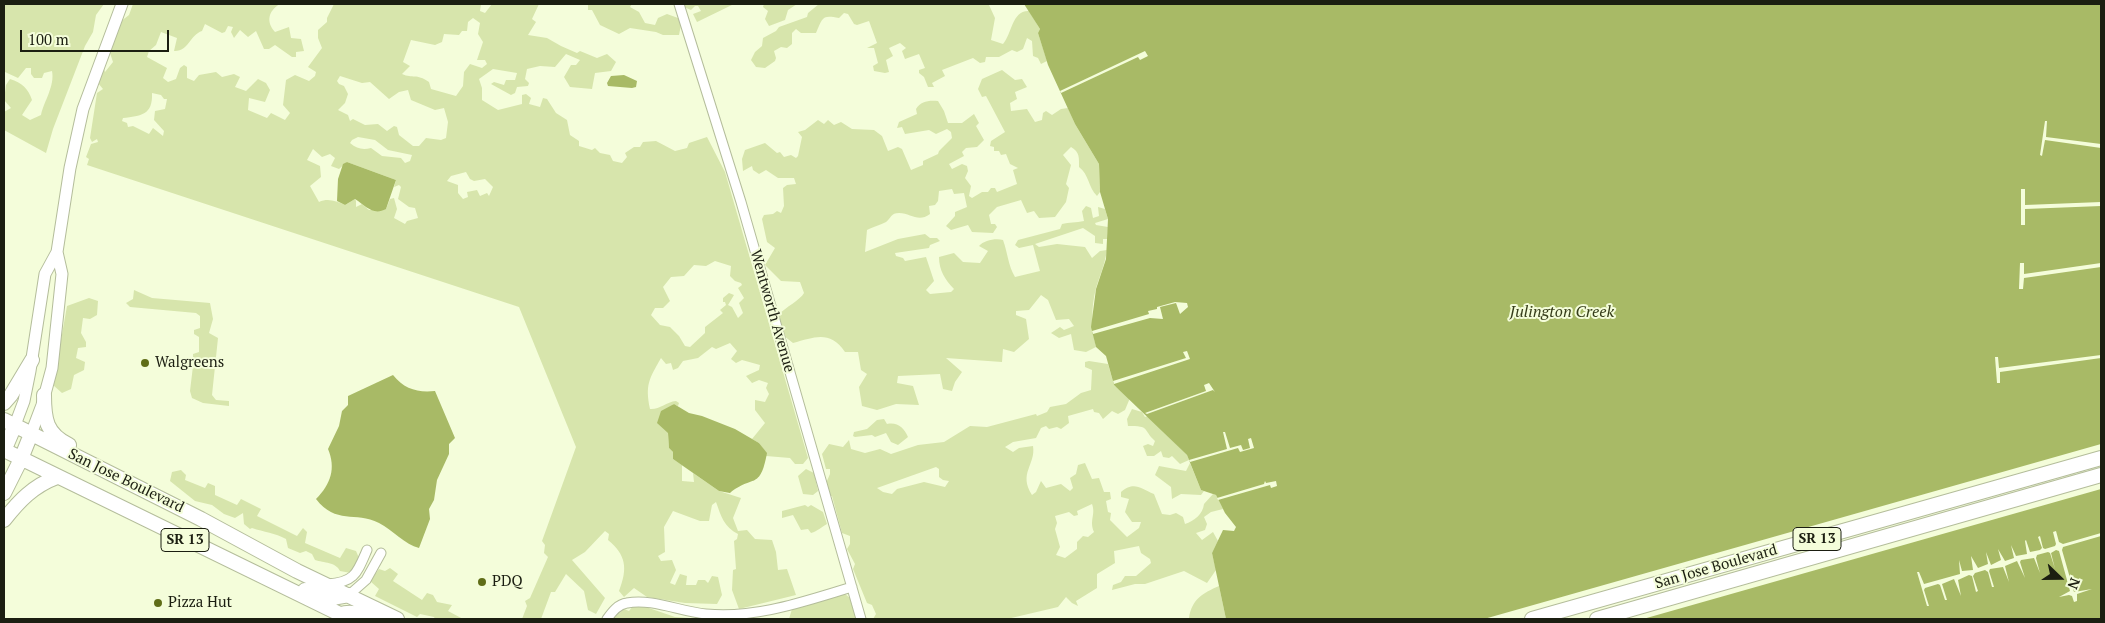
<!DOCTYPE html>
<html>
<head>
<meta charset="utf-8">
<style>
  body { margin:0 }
  #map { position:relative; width:2105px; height:623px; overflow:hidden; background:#f4fdda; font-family:"PT Serif",serif }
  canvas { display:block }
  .frame { position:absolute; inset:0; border:5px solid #1b1e11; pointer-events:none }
  .north { position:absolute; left:2035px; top:553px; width:50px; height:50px; -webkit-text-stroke:4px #f4fdda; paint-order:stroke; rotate:112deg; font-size:14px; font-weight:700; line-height:20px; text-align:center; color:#1b1e11 }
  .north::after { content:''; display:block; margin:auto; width:18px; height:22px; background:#1b1e11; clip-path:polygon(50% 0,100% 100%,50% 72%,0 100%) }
  .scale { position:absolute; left:20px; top:30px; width:149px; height:22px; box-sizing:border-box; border:2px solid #1b1e11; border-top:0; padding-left:6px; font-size:15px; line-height:18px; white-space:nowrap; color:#1b1e11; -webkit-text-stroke:4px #f4fdda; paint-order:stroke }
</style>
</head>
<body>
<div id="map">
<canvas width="2105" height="623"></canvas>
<div class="frame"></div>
<div class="north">N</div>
<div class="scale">100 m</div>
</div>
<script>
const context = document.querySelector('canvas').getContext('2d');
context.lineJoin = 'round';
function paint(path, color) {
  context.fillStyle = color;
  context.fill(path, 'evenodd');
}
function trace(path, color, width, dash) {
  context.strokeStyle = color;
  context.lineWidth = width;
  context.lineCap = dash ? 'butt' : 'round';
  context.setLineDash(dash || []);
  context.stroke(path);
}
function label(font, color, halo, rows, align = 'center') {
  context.font = font + ' "PT Serif",serif';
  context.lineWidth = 4;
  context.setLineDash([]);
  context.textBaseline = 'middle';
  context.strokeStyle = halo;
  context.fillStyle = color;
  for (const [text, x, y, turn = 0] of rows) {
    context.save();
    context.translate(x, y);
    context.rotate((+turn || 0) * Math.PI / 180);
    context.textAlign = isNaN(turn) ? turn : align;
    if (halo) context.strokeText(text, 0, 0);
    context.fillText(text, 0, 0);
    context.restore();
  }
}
const green = new Path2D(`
  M4,4H104L96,15L93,32L85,46L53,129L46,153L4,130V112L11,108L4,100L6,85L10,79C22,83 28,88 32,100L22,115L30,120L41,115C44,101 55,86 52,71L44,73L42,78H34L31,74V68H26L18,78L5,72Z
  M133,4H280C268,11 266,22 275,32L289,27L291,38L301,39L304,51L296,52V57H292L275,45L269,49H264L256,31L248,37L240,30L234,38L231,32L233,27L228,26L225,32L222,33L205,24L202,31C190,35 188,52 174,51L177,38L161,32L156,45L149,51L147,57L167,68L163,78L168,82L176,79L180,68L184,65L187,67V78L194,81L199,75L216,72L222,77L234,74L240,77L235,87L246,91L258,79L266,83L270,90L265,102L249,98L248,110L267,118L271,113L285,120L290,113L283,105L286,80L295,75L309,81L315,76L316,72L308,67L322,48L318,38V30L327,22V18L334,4H481L480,11L485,13L492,4H539L532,19L536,22L528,35L547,38L561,46L577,53L580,51L597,58L607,54L616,62L611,71L595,73L592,89L570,87L564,77L571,65H576L580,60L566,54L555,67L540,66L527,69L525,79L529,83L528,86L517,87L515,93L511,95L491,84L494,82L504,85L506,80H515L517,73L493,69L479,79L482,88V100L498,110L522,104V95L526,94L531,98L529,104L540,107L543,98L547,99L556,113L567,120L570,135L579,141V146L592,150L595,148L600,153L610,155L613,161L622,163L627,157L625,153L634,147H640L643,142L656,141L675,151L687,148L689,143L707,137L725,172L808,458L803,464H795L790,458L766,456V453L759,443L752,439L765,423L755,410V400L765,402L769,394L766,388L768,383L759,380L752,383L746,376L759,370L760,365L742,360L736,363L731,359L737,351L730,343L716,349L712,347L698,358L683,361L678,368L673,370L671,363L666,364L661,358C649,379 645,385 650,409C659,410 666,402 676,401L679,403L678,406L673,404L668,433L669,448L673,452V459L682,465V481L694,482L693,473L719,491L741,498L733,518L738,531L747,530L755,539L772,540L776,552L778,570L787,569L796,595L739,609L732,590L733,570L736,569L734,541L737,539L738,534C724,527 721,516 716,502L712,505L709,521H700L673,511L664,527L665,552L658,556L661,561L672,560L676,570L670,583L675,585L680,574L687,576L686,585H696L698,580H705L708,583L712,576L718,577L722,595L717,604L685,603L647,597L634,588L624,597L619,591C628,568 626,555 608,540L609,534L605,531L585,552L572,560L605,598L596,614L588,610L584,591L566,574L555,592H551L541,619H522L527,606L525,601L530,598L548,557L544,553L545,545L542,541L576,447L519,307L87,165L89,159L86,157L91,144L98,142L97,139L92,142L90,138L97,93L103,89L98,83L103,65L105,72L113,62L109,50L120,22L129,15ZM473,18L480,23L478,34L483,42L477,60H485L487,64L482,68L470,64L464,72L463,86L456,96L431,89L429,82C416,73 413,79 402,74L410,66L403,62L411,40L435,45L442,42L444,34L459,35L462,31H467L468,22ZM340,76L362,83L370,82L389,99L399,92L408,90L411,100L435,110L444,108L448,122L446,138L441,140L426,138L419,146H413L399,135L397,127L394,126L387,131L378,124L365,125L353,119L350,121L348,115L338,110L345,103L348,94L344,86L339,84L337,81ZM152,93L161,95L164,99H167L165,109L155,111L154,120L164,131L163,136L153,128L149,134L133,126L128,127L127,123L122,121L123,118C141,116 153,115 152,93ZM358,137L375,140L388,150L412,155L410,161L405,163L401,158L382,156L371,148C363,150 357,149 350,143L352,140ZM313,149L322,157L330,154L335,158L331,166L339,169L347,162L396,180L394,187L399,185L401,187L398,199L409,207L415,208L418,218L407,221L405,224L394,218L397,209L394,198L390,199L386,209L369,210L362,204L356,207V201L355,199L345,205C336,201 328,198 319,202L310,186L321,177L320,166L307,160ZM466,172L470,179L474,181L485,179L493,187L489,196L487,193L480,196L477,190L467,192L468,197L463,199L458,193V185L447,181L451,176ZM715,261L731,266L730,276L735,281L741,283L742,285L738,288L744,298L739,303L743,313L738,318L732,307L728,305L734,295L729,293L723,298V302H725L726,305L720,310L723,313L705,327V333L690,347L685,346L679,336L670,327L660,325L651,315L655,308H663L670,301L663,287L671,277L684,276L694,265L706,266Z
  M588,4H632L630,7L639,12L645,23L655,25L658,18L667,14L678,18L681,25L679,35H663L656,32L630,28L619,34L600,25L592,10H588Z
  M683,4H734L697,22L693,14L701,11L698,6H695L691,10L684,7Z
  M764,4H797L788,10L785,20L769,26L765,19L768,11L763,7Z
  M819,4H990L989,5L995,18L991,40L1003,44C1012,34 1012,10 1029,11L1040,29L1038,33L1047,61L1041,64L1038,58L1033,56L1032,41L1027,38L1023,49L1017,52L1012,50L999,57H986L985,62L980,63L973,58L942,70L945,76L932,83L934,87H928L924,77L919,73V70L925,68L919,54L905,59L902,51L906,48L900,43L889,48L893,56L886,60L889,72L885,73L874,71L873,66L878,63L874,48H867L877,43L869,21L857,25L854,24L848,14L844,13L839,18C822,15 823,17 816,33H801L796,29L792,33V44L787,48L781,47L774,51L776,58L775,61L765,68L756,67L751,60L755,52L762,46L763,38L776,31L779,27L807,17L808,13Z
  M1002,70L1015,80L1022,79L1027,87L1015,92L1017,99L1010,103L1011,111L1027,109L1035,122L1042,120L1043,113L1046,111L1052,115L1061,109L1068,108L1075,124L1099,164L1100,192L1097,196C1088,187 1089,174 1079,167C1079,158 1080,152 1071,147L1063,155L1071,165L1066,184L1069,188L1066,202L1055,217L1039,218L1034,211L1027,213L1021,200L997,207L989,215L991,224H995L997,227L993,233L972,232L968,225L951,230L946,226L955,216V212L967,207L964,193L954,194L952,189L939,191L938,201L935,205L929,206L930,214C918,223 911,213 899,213C891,213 891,218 886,222C881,225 872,227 867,230L865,252L898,239L925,234L930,238H937L940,241L930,245L929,248L895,253L896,256L903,258L905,261L926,257L934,281L926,290L930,294L951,292L954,289C945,280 939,270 939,257L954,253L963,262L980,263L988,251L979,246C984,240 996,238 1003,240C1008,254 1008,265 1015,277L1040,271L1033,245L1019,248L1015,245L1018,240L1060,229L1062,224C1069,222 1076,223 1084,221L1082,211L1086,206L1091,208L1093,218L1099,216L1098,207L1105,209L1108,219L1095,223L1096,225L1108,227L1107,239H1103V244L1095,243V236L1083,228L1035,244L1039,247L1057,244L1085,247L1092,258L1100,251L1107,250C1105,264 1100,275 1096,288C1091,308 1091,327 1096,347L1086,352L1074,350L1071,334L1059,338L1051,333L1060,327L1064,330L1074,326L1069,319L1056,320L1048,300L1041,295L1029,310L1016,311V315L1026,319L1029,339L1014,352L1003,349L1002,362L946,358L962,372L955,382L952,391L943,389L940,374L898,376L897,383L913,386L919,405L896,404L877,410L862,406L859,387L867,374L861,370L858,352H845C830,330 815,337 793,343L784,336L778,315C786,307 800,300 804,293L800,282L781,281L765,265L775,248L767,242L762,219L764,215L773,214L777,211L781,213L784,206L783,188L787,185L796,184L794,178H778L766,170L759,174L753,170L752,166L743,171L742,159L745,150L765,143L777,153L780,152L784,157L791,155L796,158L798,156L802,137L798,132L805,130L818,120L824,124L828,120L834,125L841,122L852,129L874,130L882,136L888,151L898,147L902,149L911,170L923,165V161L938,154L939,151L952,138L951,132L947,129L936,134L929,130L905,134L902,127L897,128L899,122L917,114L916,109C921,101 929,100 938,101L944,111L948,123H962L974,114L979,123L976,126L984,140L977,147L966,148L962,152L964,156L949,164L952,169L962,164L967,166L968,171L965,178L971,186L969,196L972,198L982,192H988L991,188H995L997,192L1017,184L1013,170L1018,168L1010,164L1006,154L1001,155L999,151H994V147L990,146L991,141L1005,132L986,96L982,97L978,89L982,79Z
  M134,290L152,298L210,303L213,319L209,333L218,338L212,395L216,400L229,401V406L203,403L192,398L190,391L193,366L198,365L197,359L193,358V354L199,352V337L194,334V330L200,328V316L196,313L130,307L126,303L133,299Z
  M89,298L98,301L97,315L90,319L83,318L81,333L86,342V347L78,348L76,358L85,362L84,370L74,375L71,389L62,393L53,385L67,306Z
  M1089,361L1108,364L1114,385L1130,398L1125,410L1118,414L1112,411L1103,419L1099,413L1094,412L1093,409L1068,416L1069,423L1061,429L1057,427L1049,429L1046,426L1041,428L1036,438L1013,442L1005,447L1013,452L1019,448L1033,446C1036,465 1018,473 1032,495L1036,492L1041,481L1046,488L1061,484L1070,491L1073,488L1070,478L1076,474L1078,465L1085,463L1092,479L1099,478L1104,492H1110L1111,499L1106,501L1108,512L1111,513L1110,520L1127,537L1139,528L1141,522H1132L1125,512L1129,499L1121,497V492C1134,481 1140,488 1154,494L1162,514L1170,515L1176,513L1183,517L1185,524C1194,521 1203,514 1204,504L1213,494L1216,495L1223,509L1211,512L1204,517L1207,524L1205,530L1196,533L1202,540L1213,532L1218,541L1212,553L1216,570L1207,583L1184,571L1145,584H1135L1112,590L1113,585L1121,582L1125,576H1136L1151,563L1150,559L1141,553L1139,546L1114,551L1115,563L1097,574V588L1076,601L1078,606L1072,603L1066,597L1058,607L1007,619H873L876,614L872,605L867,603L853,569L855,564L847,549L850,544V536L842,533L832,496H830L826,483L830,474V469H826L822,454L829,444L843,447L849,440L851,449L865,453L880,449L891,454L918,445L944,442L970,426L987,427L1036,414L1037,416L1047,412L1050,407L1066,404L1081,393L1091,390L1092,370L1085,367V362ZM936,467L939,469V477L943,480L949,481L945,487L924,482L897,489L892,494L883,492L877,488ZM1092,504C1096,515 1089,520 1094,532L1088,537L1083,536L1077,542V549L1065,558L1056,555L1060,547L1055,529L1057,523L1055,516L1069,512L1074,516L1078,515L1077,511Z
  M1132,409L1142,412L1145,417L1148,416L1187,455L1189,460L1180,464L1172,456L1169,458L1163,457L1161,451L1154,456H1147L1143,446L1148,444L1153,446L1155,441C1142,429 1151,426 1128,426L1127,419Z
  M884,419L887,424C898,422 904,428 908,437L898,445L891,442L886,433L875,437L872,435L855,437L853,436L854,432L867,429L877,420Z
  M1190,463L1201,490L1204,491L1201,495L1181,494L1172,499L1171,487L1155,475L1159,466L1186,471Z
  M806,469L814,473L818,491L813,495L803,494L798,476Z
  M181,470L186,475L185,480L205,488L208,483L215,486V495L237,505L241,499L261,509L257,516L297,536L303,528L307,532L305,543L340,558L346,548L356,551L359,558L355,568L351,573L340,571C336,562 324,563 315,560L312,554L306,551L300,553L288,548L286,539C275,533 264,532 252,528L250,529L244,524L243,513L235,518L224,514L212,505L195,501L170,481L172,472Z
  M805,505L808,507L811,505L823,512L827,524C821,527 818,531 811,533L808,529L801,530L793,515L782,518V511Z
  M390,568L398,574L393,581L422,600L427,593L433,595L437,602L452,605L448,611L463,619H435L434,617L420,614L417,617L375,596L379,589L370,581L379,569L385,571Z
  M1219,586L1226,619L1189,618C1192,599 1203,593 1219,586Z
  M845,594L850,598L856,619H789L792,609Z
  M633,606H643L675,617L703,619H613L624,609L629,611Z`);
const water = new Path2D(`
  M1024,4H2101V619H1226L1212,553L1223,530L1234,531L1236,527L1225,513L1216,495L1201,490L1187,455L1114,385L1106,356L1096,347L1091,327L1096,289L1106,259L1108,219L1100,192L1099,164L1075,124L1048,65L1038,33L1040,29Z
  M624,75L637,81L636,87L632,88L608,86L607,83L611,76Z
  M347,162L396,180L386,209C373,216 366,206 355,199L345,205L337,201L338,179L343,164Z
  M393,375C404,389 418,393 435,391L455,438L449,444V454L437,480L434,500L429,509L430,519L419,548C405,545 393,530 379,523C355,511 336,525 316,499C331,484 336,468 328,449L339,426L342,411L348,405V396Z
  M674,404L689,413L702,416L735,429L759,443L767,453C760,491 753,474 730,493L719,491L673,459V452L669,448L668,433L657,423L661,411Z`);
const pier = new Path2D(`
  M1145,51L1148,56L1134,63L1140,60L1138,57L1061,93L1060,91Z
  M2045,121H2047L2046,137L2101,144V148L2045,140L2042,156L2040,155Z
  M2021,189H2025V205L2101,202V206L2025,209V225H2021Z
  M2020,263H2024V274L2101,263V267L2024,278L2023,289H2019Z
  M1175,302L1187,303L1188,307L1180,314L1176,303L1160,307L1163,319L1150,318L1093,334L1092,331L1149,314L1148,311L1157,309V307Z
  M1187,351L1190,359L1114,384L1113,381L1186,358L1183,352Z
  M2101,355V358L2000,372V383H1997L1995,357H1998L1999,368Z
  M1209,383L1215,392L1213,390L1147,414L1145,413L1206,391L1204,385Z
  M1223,432H1225L1230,448L1241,445L1243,450L1250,448L1248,439L1251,438L1254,448L1240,452L1238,448L1190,462L1189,460L1227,449Z
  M2101,444V489L1643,619H1484Z
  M1265,481L1266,483L1276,481L1277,486L1271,488L1270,485L1218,500L1217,498L1264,484Z
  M2056,531L2059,542L2063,544L2101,533V536L2063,547L2062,550L2074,592L2092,589L2077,594V601L2074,602L2072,596L2069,595L2059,597L2070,591L2059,551L2056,550L2051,553L2055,569L2050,553L2048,552L2037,555L2036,558L2040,573L2034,558L2021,560L2020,562L2025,578L2017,561L2005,566L2009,582L2003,567L1990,569L1989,571L1994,587H1992L1988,572L1985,570L1975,573L1973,576L1978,591L1976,592L1972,576L1969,575L1958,580L1961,596L1954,579L1942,584L1947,600H1945L1940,585L1938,584L1925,588L1924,590L1929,606H1927L1917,572H1919L1924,584L1960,574L1959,560L1962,571L1973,570L1971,556L1978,568L1988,564L1986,552L1991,565L2001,560L1998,549L2005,561L2014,558L2011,545L2016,556L2027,554L2025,541L2026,540L2030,552L2040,550L2042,548L2038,537L2040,536L2043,548L2045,549L2055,546L2056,544L2053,532Z`);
const minor = new Path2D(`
  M679,4L741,202L861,619
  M328,584C355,582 357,573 367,550
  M349,595L366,580L381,553
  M607,619C612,612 618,604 627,603C652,598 681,612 706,614C756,619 805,601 852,587`);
const tertiary = new Path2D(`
  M15,425L24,401L30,371L45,274L57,252L70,168L83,109L122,4
  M31,434L42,405L52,368L62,274L57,252`);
const primary = new Path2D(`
  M44,395C44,419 46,434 69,445
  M4,403L11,395L32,360
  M4,420L201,519L297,571L397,619
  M4,450L350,619
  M4,451L15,425
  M4,493L21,459L31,434
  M4,520C19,501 33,486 57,477
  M305,590L332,598L349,595
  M341,614C352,610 366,615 376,619
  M1532,619L2101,458
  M1597,619L2101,475`);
const markers = [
  [145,363,5,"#5f6d17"],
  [482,582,5,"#5f6d17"],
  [158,603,5,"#5f6d17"]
];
const shields = [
  [1817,539,48],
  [185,540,48]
];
const shieldNames = [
  ["SR 13",1817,539],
  ["SR 13",185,540]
];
const streetNames = [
  ["Wentworth Avenue",772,311,74],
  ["San Jose Boulevard",126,481,26],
  ["San Jose Boulevard",1716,567,-16]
];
const poiNames = [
  ["Walgreens",155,363],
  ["PDQ",492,582],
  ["Pizza Hut",168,603]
];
const waterNames = [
  ["Julington Creek",1562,312]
];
paint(green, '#d7e5ac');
paint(water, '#a8ba66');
paint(pier, '#f4fdda');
trace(minor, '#b4bd9b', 11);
trace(tertiary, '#b4bd9b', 13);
trace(primary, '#b4bd9b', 16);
trace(minor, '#fff', 9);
trace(tertiary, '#fff', 11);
trace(primary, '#fff', 14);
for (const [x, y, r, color] of markers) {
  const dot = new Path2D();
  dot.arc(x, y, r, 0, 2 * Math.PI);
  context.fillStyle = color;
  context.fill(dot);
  trace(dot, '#f4fdda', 2);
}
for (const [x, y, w] of shields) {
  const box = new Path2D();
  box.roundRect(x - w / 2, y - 11.5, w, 23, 4);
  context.fillStyle = '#f4fdda';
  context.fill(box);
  trace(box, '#1b1e11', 1);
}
label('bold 14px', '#1b1e11', null, shieldNames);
label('15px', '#1b1e11', '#f4fdda', streetNames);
label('15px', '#1b1e11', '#f4fdda', poiNames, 'left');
label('italic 16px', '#363d1a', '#f4fdda', waterNames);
</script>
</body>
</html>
